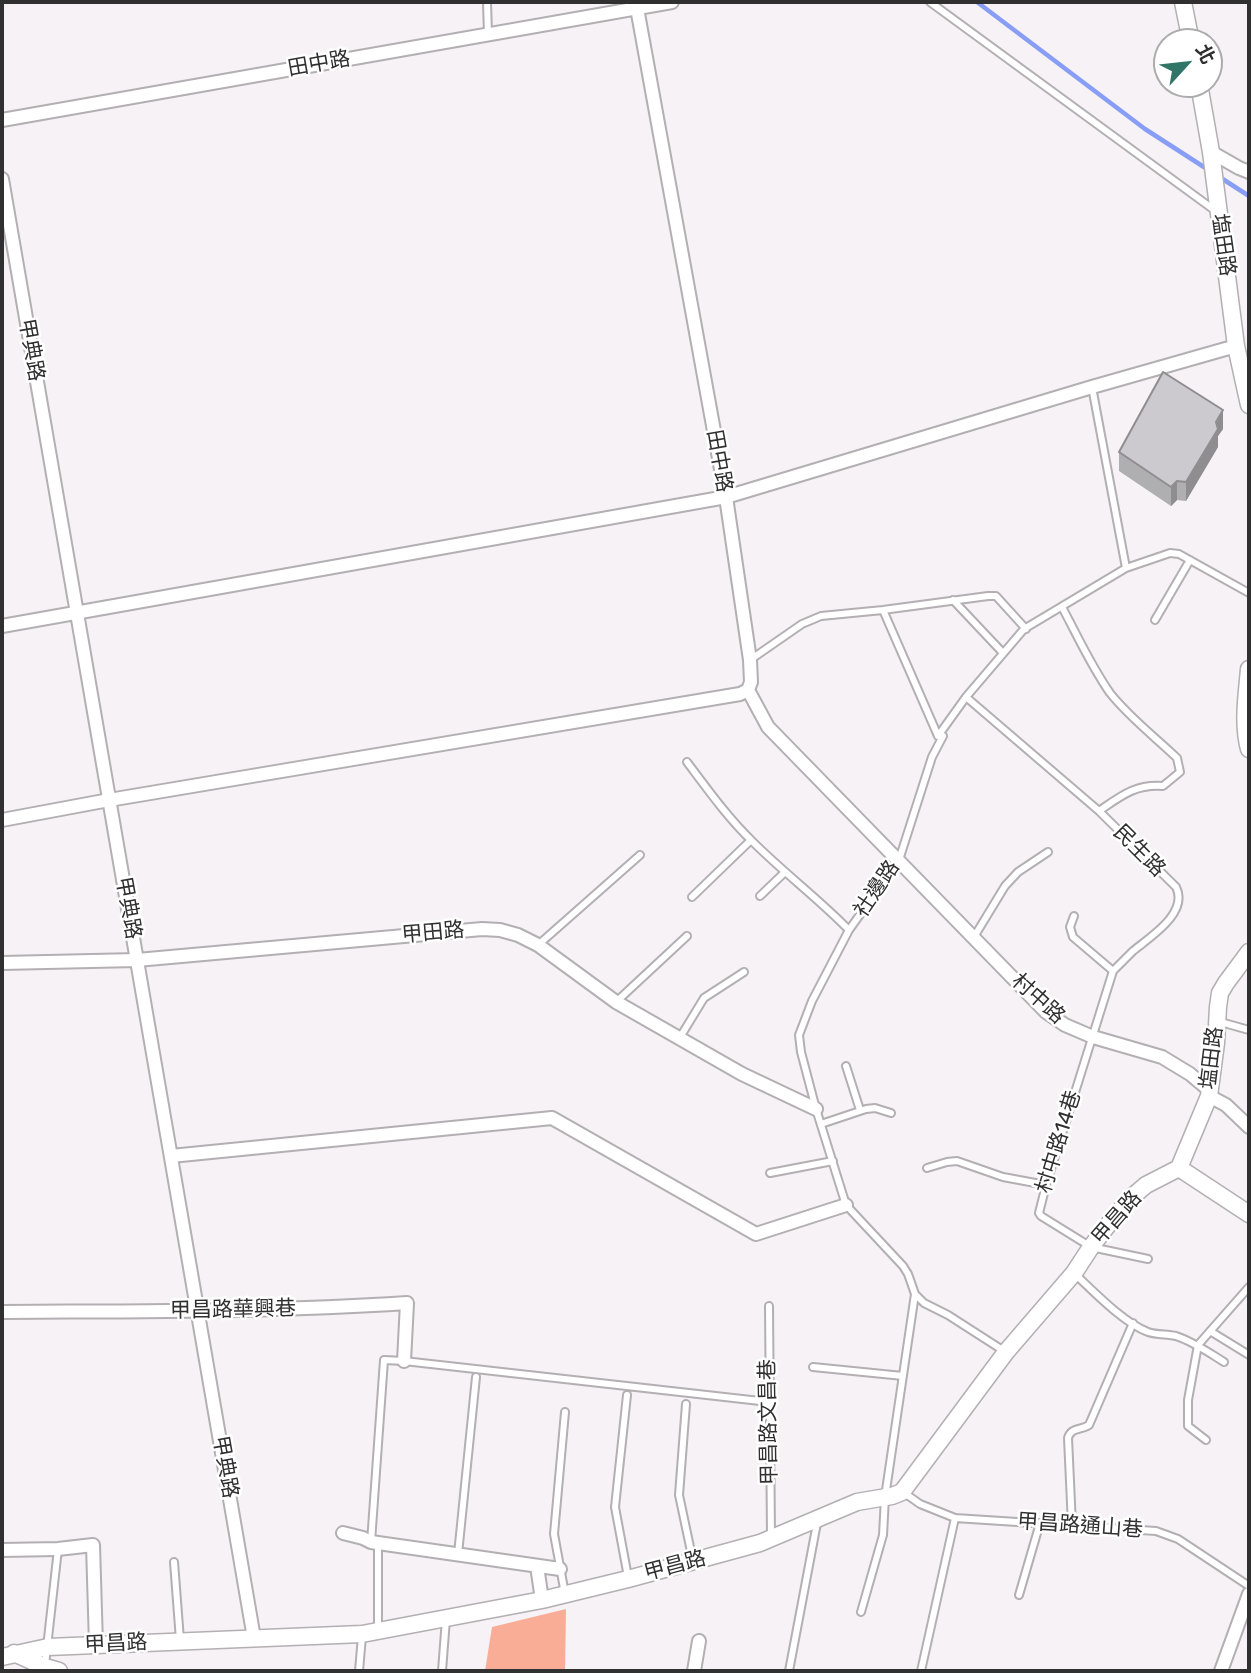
<!DOCTYPE html>
<html>
<head>
<meta charset="utf-8">
<style>
  body { margin:0 }
  #map { position:relative; width:1251px; height:1673px; overflow:hidden; background:#f6f2f5; font-family:Rubik,"Noto Sans TC",sans-serif }
  canvas { display:block }
  .frame { position:absolute; inset:0; border:4px solid #313031; pointer-events:none }
  .north { position:absolute; left:1153px; top:28px; width:70px; height:70px; box-sizing:border-box; background:#fff; border:2px solid #adacad; border-radius:50%; rotate:63deg; font-size:19px; font-weight:700; line-height:28px; text-align:center; color:#313031 }
  .north::after { content:''; display:block; margin:auto; width:24px; height:32px; background:#307568; clip-path:polygon(50% 0,100% 100%,50% 72%,0 100%) }
</style>
</head>
<body>
<div id="map">
<canvas width="1251" height="1673"></canvas>
<div class="frame"></div>
<div class="north">北</div>
</div>
<script>
const context = document.querySelector('canvas').getContext('2d');
context.lineJoin = 'round';
function paint(path, color) {
  context.fillStyle = color;
  context.fill(path, 'evenodd');
}
function trace(path, color, width, dash) {
  context.strokeStyle = color;
  context.lineWidth = width;
  context.lineCap = dash ? 'butt' : 'round';
  context.setLineDash(dash || []);
  context.stroke(path);
}
function label(font, color, halo, rows, align = 'center') {
  context.font = font + ' Rubik,"Noto Sans TC",sans-serif';
  context.lineWidth = 5;
  context.setLineDash([]);
  context.textBaseline = 'middle';
  context.strokeStyle = halo;
  context.fillStyle = color;
  for (const [text, x, y, turn = 0] of rows) {
    context.save();
    context.translate(x, y);
    context.rotate((+turn || 0) * Math.PI / 180);
    context.textAlign = isNaN(turn) ? turn : align;
    if (halo) context.strokeText(text, 0, 0);
    context.fillText(text, 0, 0);
    context.restore();
  }
}
const green = new Path2D(`
  M566,1609L565,1671H485L492,1627Z`);
const stream = new Path2D(`
  M977,2L1145,129L1207,169
  M1218,176L1249,196`);
const service = new Path2D(`
  M487,2L488,34
  M930,2L1217,212
  M1092,387L1126,568
  M953,600L1003,653
  M1062,607C1077,635 1091,666 1110,693C1129,717 1155,737 1177,758L1180,772L1163,786C1135,784 1121,796 1099,811
  M883,610L938,736
  M1155,620L1190,560
  M750,660L802,624L821,616L883,610L988,596H996L1026,629
  M966,697L1099,811L1176,887C1189,913 1150,937 1133,951C1126,958 1120,964 1113,971L1046,1185L1039,1213L1041,1216L1091,1247L1148,1259
  M687,762C708,790 728,818 753,842C784,873 819,899 849,930
  M760,896L785,872
  M692,897L751,840
  M1074,916L1070,927L1073,937L1113,971
  M974,937L1005,886L1018,872L1048,852
  M538,945L640,855
  M616,1002L687,936
  M1217,1021L1249,1030
  M679,1039L704,998L744,972
  M846,1066L860,1110
  M821,1124L866,1109L875,1108L891,1113
  M927,1168L947,1162L957,1161L1003,1177L1046,1185
  M770,1173L833,1161
  M1075,1274C1094,1292 1124,1323 1148,1332C1157,1335 1167,1334 1176,1336C1194,1342 1208,1352 1224,1362
  M769,1306L771,1538
  M1210,1331L1249,1355
  M1004,1351L948,1315L924,1303L915,1294L908,1274L903,1266L846,1205L816,1109L801,1052L799,1035L812,1001L849,930L899,860L932,757L943,736H938L966,697L1024,629L1126,568L1170,553L1179,554L1249,593
  M813,1367L903,1376
  M627,1395L615,1507L628,1577
  M686,1404L679,1495L693,1561
  M1206,1440L1188,1426V1400L1198,1345L1249,1287
  M903,1492L920,1504L955,1518L1156,1531L1178,1539L1249,1586
  M1072,1525L1068,1438C1071,1427 1082,1430 1089,1425L1133,1323
  M371,1542L384,1360L404,1361L769,1402
  M458,1554L476,1377
  M174,1562L180,1640
  M565,1594L554,1534L565,1412
  M1019,1595L1040,1523
  M861,1612L883,1535L885,1497L915,1294
  M378,1629V1543
  M45,1665L58,1549
  M359,1671L362,1636
  M442,1671L446,1619
  M789,1671L817,1523
  M921,1671L955,1518`);
const minor = new Path2D(`
  M637,8L726,497L750,660L751,682L748,690L768,727L1046,1012L1065,1025L1093,1037L1162,1057L1190,1074L1209,1090
  M2,120L672,2
  M1211,152L1239,168L1249,172
  M2,179L254,1638
  M2,626L726,497L1092,387L1236,346
  M2,820L109,800L740,694L748,690
  M2,963L137,960L482,929L500,930L518,935L538,945L616,1002L742,1074L816,1109
  M1209,1096L1226,1105L1249,1127
  M171,1156L552,1118L756,1234L846,1205
  M2,1312C137,1311 272,1312 407,1303L404,1361
  M343,1533L363,1538L371,1542L560,1569
  M2,1550L58,1549L93,1545L96,1645
  M537,1566L542,1600
  M694,1671L699,1641
  M1221,1671L1249,1594`);
const tertiary = new Path2D(`
  M1183,2L1191,42
  M1199,84L1211,152L1236,346L1249,405
  M1249,669C1247,694 1242,723 1249,749
  M1179,1168L1209,1096L1216,1043L1218,1007L1220,993L1226,983L1249,952
  M1179,1168L1249,1214
  M14,1653L45,1667L59,1671
  M2,1657L48,1647L362,1634L542,1600L628,1579L760,1543L857,1502L892,1496L902,1492L1006,1352L1074,1273L1091,1247L1114,1217L1133,1196L1146,1185L1179,1168`);
const wall = new Path2D(`
  M1223,429L1218,436V447L1186,501L1177,500L1171,506L1119,471V452Z`);
const shadedWall = new Path2D(`
  M1223,410V429L1218,436V447L1186,501V482Z
  M1177,481V500L1171,506V487Z`);
const building = new Path2D(`
  M1163,372L1223,410L1216,422L1218,429L1186,482L1177,481L1171,487L1119,452Z`);
const streetNames = [
  ["田中路",319,64,-10],
  ["塩田路",1223,245,82],
  ["甲典路",31,350,80],
  ["田中路",719,461,80],
  ["民生路",1139,851,45],
  ["社邊路",877,889,-56],
  ["甲典路",128,908,80],
  ["甲田路",433,933,-5],
  ["村中路",1038,999,42],
  ["塩田路",1212,1058,-83],
  ["村中路14巷",1059,1142,-73],
  ["甲昌路",1117,1218,-49],
  ["甲昌路華興巷",233,1310,-1],
  ["甲昌路文昌巷",769,1422,-91],
  ["甲典路",225,1467,80],
  ["甲昌路通山巷",1080,1526,4],
  ["甲昌路",675,1566,-15],
  ["甲昌路",116,1644,-3]
];
paint(green, '#f9ad97');
trace(stream, '#889df5', 4.5);
trace(service, '#b3afb2', 10);
trace(minor, '#b3afb2', 16);
trace(tertiary, '#b3afb2', 19);
trace(service, '#fff', 6);
trace(minor, '#fff', 12);
trace(tertiary, '#fff', 16);
paint(wall, '#afaeb1');
paint(shadedWall, '#8f8d90');
paint(building, '#cccace');
trace(building, '#8f8d90', 2);
label('21px', '#313031', '#fff', streetNames);
</script>
</body>
</html>
